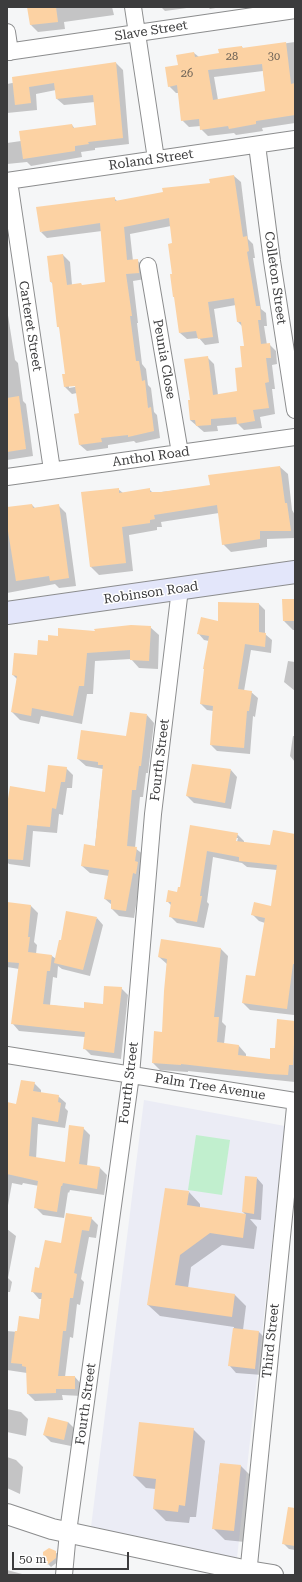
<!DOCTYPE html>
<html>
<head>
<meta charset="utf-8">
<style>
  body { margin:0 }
  #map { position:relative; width:302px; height:1582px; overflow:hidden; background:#f5f6f7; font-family:"Roboto Serif",serif }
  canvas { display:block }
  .frame { position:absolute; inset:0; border:8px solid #3c3c3d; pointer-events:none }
  .scale { position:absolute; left:12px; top:1552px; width:117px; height:18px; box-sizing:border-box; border:2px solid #3c3c3d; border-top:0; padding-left:5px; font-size:12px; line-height:14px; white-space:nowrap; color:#3c3c3d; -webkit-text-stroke:3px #fff; paint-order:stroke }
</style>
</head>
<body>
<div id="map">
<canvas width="302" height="1582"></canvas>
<div class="frame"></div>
<div class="scale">50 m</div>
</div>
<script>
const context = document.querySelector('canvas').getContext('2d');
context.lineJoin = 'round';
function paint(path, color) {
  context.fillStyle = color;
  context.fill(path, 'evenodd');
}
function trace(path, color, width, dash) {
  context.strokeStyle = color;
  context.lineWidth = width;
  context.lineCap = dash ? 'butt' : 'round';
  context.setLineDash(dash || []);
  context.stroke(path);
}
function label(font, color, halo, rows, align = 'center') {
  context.font = font + ' "Roboto Serif",serif';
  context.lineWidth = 3;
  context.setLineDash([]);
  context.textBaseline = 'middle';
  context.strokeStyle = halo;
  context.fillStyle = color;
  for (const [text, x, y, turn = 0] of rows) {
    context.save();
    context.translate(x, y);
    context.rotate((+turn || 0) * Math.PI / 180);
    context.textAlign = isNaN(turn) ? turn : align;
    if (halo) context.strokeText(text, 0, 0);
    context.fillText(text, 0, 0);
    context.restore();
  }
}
const built = new Path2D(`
  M144,1100L285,1126L237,1558L91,1527Z`);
const green = new Path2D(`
  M196,1135L230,1140L222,1195L188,1190Z`);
const shadow = new Path2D(`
  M28,7H112L114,15L64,22L65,29L38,32L31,25Z
  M161,7H194L165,11Z
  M208,7H221L210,9Z
  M295,42V123L262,128L263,131L236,135L234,133L208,136L201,129V126L189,127L182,120L179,93H176L169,86L179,66L194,53L199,57L220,54L242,47L244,49ZM263,71L266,92L218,100L214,77Z
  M116,63L123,70L129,144L95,148V150L81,152L82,157L31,166L27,162L7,164V143L21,141L72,125L75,129L97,125L95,102L64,105L57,99L56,90L36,94L37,110L7,113V84Z
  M234,176L241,182L248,239L253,244L255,258H253L261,309L266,313L267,326H264L267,345L269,344L276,351L277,364L272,365L275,389H272L275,414L260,417L262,428L244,430L238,424L217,426L218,431L204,432L190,420L191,401L207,357L214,364L218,395L238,392L243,368L245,347L243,327L238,322L236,305L214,309L219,343L205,345L199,338L187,339L180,333L173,275V244L171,226L130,234L133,261L137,260L144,267L145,279L133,281L138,323H137L142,364L146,369L148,385L151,388L154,412L157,415L160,438L136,443L134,441L108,445V448L87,451L80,445L81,414L77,393L72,394L65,387L63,375H66L60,329L58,326L53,284L51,282L63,255L70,262L72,285L83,286L106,283L102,231L47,238L41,232L114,198L118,202L211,184ZM69,386H80L69,388Z
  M7,309L15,360L18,363L23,401L26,404L33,456L7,460Z
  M280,467L288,474L292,510L295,515V538L267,539V547L231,552L223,544L219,513L161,522L162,527H157V530L129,535L133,571L99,575L91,567L118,489L123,493L149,489L153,493L211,486Z
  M32,505L35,508L58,505L66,513L76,586L59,588L55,584L7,593V508Z
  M295,600V630H293L284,621Z
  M259,604L265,610V634L272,640L271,653L251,650L244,691L251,692L258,698L255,717L253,716L250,754L217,751L211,745L213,711L207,710L201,704L209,641L204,640L198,633L218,622Z
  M150,627L159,635L158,669L139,668L131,659L95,661L93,694H87L82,724L41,716L39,724L20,720L12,712L17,679L13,675L38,656L49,642L59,637Z
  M288,661L295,662V691L284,682Z
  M147,715L154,723L148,773H146L143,797H140L135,848L144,855L134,918L119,916L112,909V905L105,899L109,876L90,873L82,866L95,847L103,769L86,766L78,759L127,737Z
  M295,734V762L290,756L293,736H295Z
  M66,768L73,775L72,788H67L63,815L59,814L57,833L33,831L30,867L9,864L7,862V808L46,793Z
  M231,770L237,777L231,809L194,803L187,796Z
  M191,826L237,834L244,841V843L271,846L295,835V1005L294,1015L250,1010L243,1003L256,977L265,923L259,921L252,914L272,907L277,870L247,867L242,863L213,857L207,902L209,904L204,928L177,923L170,916L172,906L167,901L178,893L181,888ZM236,838H238L236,846Z
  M7,903L31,906L38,913L34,942L37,945L36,954L52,956L56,959L97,918L103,925L90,976L62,969L58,966L57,978L53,977L50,1005L85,1009L103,1005L121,988L128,995L121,1059L91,1055L84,1048L85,1037L19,1031L13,1024L19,969L7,967Z
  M221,949L228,956L222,1022L226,1026L224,1044L239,1046L246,1054V1057L271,1060L276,1050L278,1020L295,1022V1082L188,1071V1072L160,1070L153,1063L163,1033L167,964L159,957Z
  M34,1083L41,1090V1093L58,1096L66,1103L65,1108L68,1111L65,1128L38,1124L36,1159L66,1163L83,1128L90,1135L87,1166L100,1168L107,1175L104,1195L70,1190L69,1193L68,1192L64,1218L43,1215L36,1208L39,1186L23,1183L22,1185L12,1183L7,1211V1103L17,1105Z
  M257,1178L263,1185L261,1220L250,1219L257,1227L254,1249L222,1245L191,1267L188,1288L235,1295L246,1306L243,1330L259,1332L266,1339L262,1375L236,1373L230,1366L234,1327L160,1316L148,1305L189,1192L200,1204V1208L246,1215L243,1212Z
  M91,1218L98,1225L96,1238L89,1237L81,1279L84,1282L80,1305L77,1304L73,1338L70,1337L65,1377H75L82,1385V1396L62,1395L63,1400L35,1401L28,1394L27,1373L7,1370V1372V1331L18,1332L39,1320L42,1299H39L32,1291L40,1269L62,1244Z
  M7,1229L16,1236L8,1278L12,1282L10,1292H7Z
  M295,1338V1353L294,1352Z
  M7,1409L21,1412L28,1419L26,1436L7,1432Z
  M68,1422L75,1429L71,1446L51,1442L44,1435Z
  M193,1429L205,1441L196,1517H190L189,1523L166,1521L154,1509L156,1489L146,1488L134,1476Z
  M7,1457L16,1460L23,1467L20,1494L7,1488Z
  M220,1464L241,1466L253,1478L245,1542L225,1540L213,1528Z
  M295,1520V1550L289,1549L283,1543Z
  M55,1552L59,1555V1561L51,1567L48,1564Z
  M7,1570L26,1575H7Z`);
const building = new Path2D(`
  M27,7H56L58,22L30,25Z
  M286,42L291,84L295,83V115L256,121V124L229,129L228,126L200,130L199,119L181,121L177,85L168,87L165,67L178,65L176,55L194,52L195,57L219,53L218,49L242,46V48ZM262,64L265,91L213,100L208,70Z
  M116,62L123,138L88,142L89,144L75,146V151L23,159L19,131L72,124L73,128L96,125L93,95L56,99L54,83L29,87L31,103L15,105L12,77Z
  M234,175L243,237L247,236L249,251L247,252L256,306H260L261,320H258L261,344L270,343L271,358H266L269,382L265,383L269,408L253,410L255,421L237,424L236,417L211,419V425L196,426L195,420H190L188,400H190L184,359L208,356L213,395L237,391L235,368L242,367L240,346H244L241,322H237L234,298L208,302L213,337L198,339L196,331L179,333L174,297H173L170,274H172L168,244L172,243L169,218L124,227L127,260L138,259L139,273L126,274L132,316H130L136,361H139L142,381L145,380L148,408L151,407L154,431L128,437V435L101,438L102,442L79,445L74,414L79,413L75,386L64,387L62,374H65L59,327H57L52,282H50L47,256L63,254L67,285L81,283L82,285L105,282L100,223L40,232L36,207L115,197V201L163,192L162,188L210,183L209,179Z
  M19,396L26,449L7,452V398Z
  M280,466L285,503H287L291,531H260V539L222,545L217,505L154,515L155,519L150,520V523L122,527L126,563L90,567L81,492L119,488V493L150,488V492H161L210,485L208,475Z
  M32,504L33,508L59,504L69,578L50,581L49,576L16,581L8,531H7V507Z
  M282,599H295V621H283Z
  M218,602L259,603V632L266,633L265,647L245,644L238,689L252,691L249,711H247L244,748L210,745L213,706L200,704L204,669H203L209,636L197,634L201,617L218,621Z
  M131,625L151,626L149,661L130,660V650L87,653L84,686H79L73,716L32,708L31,716L11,712L17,676L12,675L14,653L37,655L38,640L48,641V635L58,636V628L95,631L94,629Z
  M130,712L147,714L141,766H139L136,790H132L127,846L137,847L135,861L138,862L136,874L133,873L126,911L111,909V900L104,899L109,870L81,866L84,844L95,846L103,765H98V762L77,759L81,730L126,736Z
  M192,764L231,769L225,803L186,796Z
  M48,765L67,767L65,782H61L56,809L52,808L50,827L27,825L23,860L7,859V805L10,786L45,792Z
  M190,825L238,833L236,841L270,845L273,830L295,834V964H293L287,1009L242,1003L246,975L255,976L265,918L251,915L254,902L271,906L277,865L239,861V857L207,851L200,896H202L197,922L169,917L171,902H166L168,890L177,892L178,887H180Z
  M7,902L31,905L28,937H30L28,952L52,955L50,971H47L43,1004L84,1008V1002L103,1004L104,986L122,987L114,1053L83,1049L85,1032L11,1024L19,963L7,962Z
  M66,911L97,917L83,970L54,963L59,940H61Z
  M161,939L221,948L214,1017H219L217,1042L239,1045L238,1055L270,1059V1048H275L277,1019L295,1021L293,1065H289L288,1075L269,1074L181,1064V1065L152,1063L154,1031L162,1032L164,991L167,959L158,957Z
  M21,1080L35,1082L33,1091L59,1095L58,1102L61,1103L58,1122L32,1117L29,1156L65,1162L69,1125L84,1127L79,1164L100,1167L97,1189L63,1183L62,1186H61L57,1212L34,1208L38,1181L7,1174V1102L16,1104Z
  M245,1176L257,1177L254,1214L242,1212Z
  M165,1188L189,1191L187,1205L246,1214L243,1238L210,1233L180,1255L175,1285L235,1294L232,1317L147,1305Z
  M66,1213L92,1217L89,1231L82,1230L74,1273L77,1274L73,1298H70L66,1331H63L58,1376H75V1389H56V1393L27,1394L26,1367L22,1366V1364L11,1363L15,1331H17L19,1316L39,1319L42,1293L31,1292L35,1267L39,1268L45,1240L61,1243Z
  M233,1328L259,1331L255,1369L228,1366Z
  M48,1417L68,1422L64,1440L43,1435Z
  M139,1422L194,1428L185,1506L179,1505L178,1512L153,1509L156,1479L133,1476Z
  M220,1463L241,1465L234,1531L212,1529Z
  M288,1507L295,1508V1546L282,1544Z
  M49,1548L56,1551V1558L47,1565L43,1557V1552Z`);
const minor = new Path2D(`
  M133,7L156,159
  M7,32L10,52
  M7,52L295,10
  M257,145L272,261L295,410
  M7,181L295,139
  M9,181L52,470
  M148,266L180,453
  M7,477L295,437
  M7,1055L295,1101
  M64,1575L68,1532L131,1075L153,814L180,589
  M248,1575L295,1107`);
const tertiary = new Path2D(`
  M7,1514L52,1529L248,1571L273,1575`);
const secondary = new Path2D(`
  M7,613L295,572`);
const numberNames = [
  ["28",232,57],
  ["30",274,57],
  ["26",187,74]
];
const streetNames = [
  ["Slave Street",151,31,-9],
  ["Roland Street",151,160,-8],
  ["Colleton Street",275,278,82],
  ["Carteret Street",30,326,81],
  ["Peunia Close",164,359,80],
  ["Anthol Road",151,457,-8],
  ["Robinson Road",151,593,-8],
  ["Fourth Street",160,760,-83],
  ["Fourth Street",129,1083,-83],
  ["Palm Tree Avenue",210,1087,9],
  ["Third Street",271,1341,-84],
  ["Fourth Street",86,1404,-82]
];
paint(built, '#ebecf5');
paint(green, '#c1efce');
paint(shadow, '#0003');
paint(building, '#fcd2a3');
trace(minor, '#8c8d8e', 18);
trace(tertiary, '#8c8d8e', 22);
trace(secondary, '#8c8d8e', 24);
trace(minor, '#fff', 16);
trace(tertiary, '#fff', 20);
trace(secondary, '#e3e6fa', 22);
label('11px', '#6c6256', null, numberNames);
label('13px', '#3c3c3d', '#fff', streetNames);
</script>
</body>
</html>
